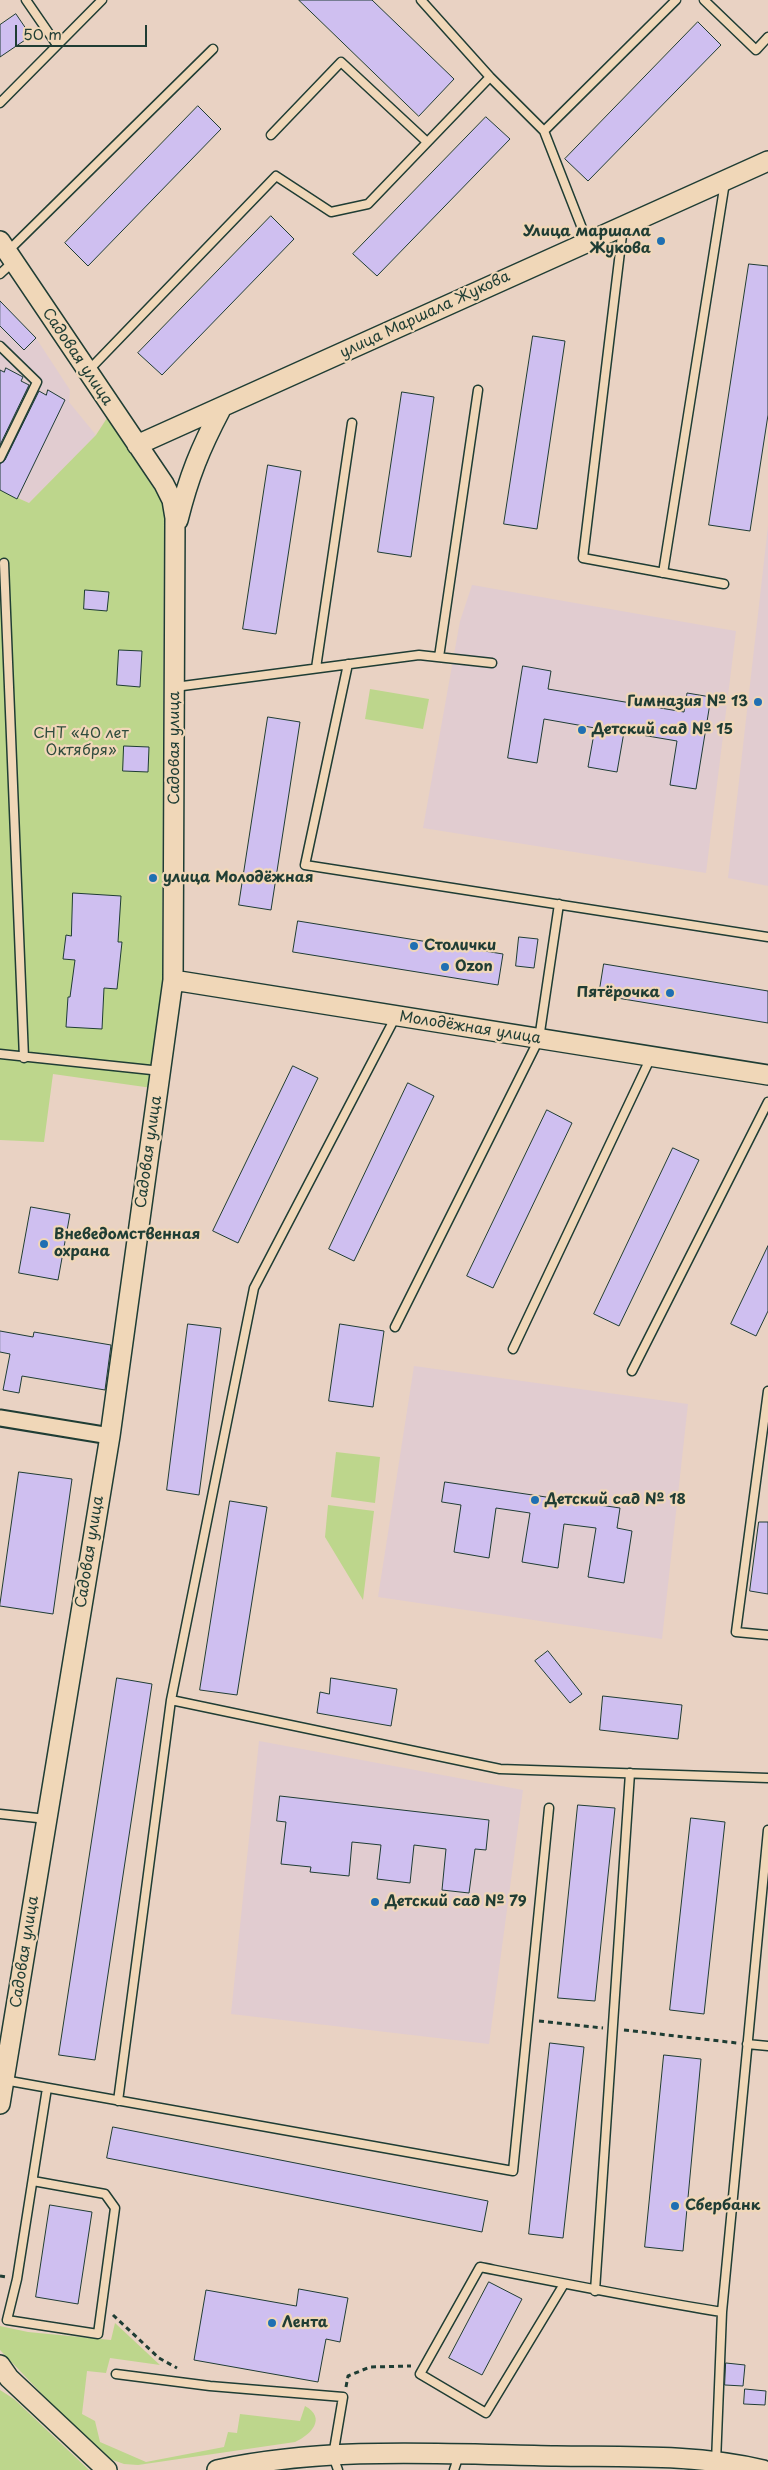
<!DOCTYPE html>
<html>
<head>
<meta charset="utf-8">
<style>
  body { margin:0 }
  #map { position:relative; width:768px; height:2470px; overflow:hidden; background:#e9d2c3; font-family:"Playpen Sans",sans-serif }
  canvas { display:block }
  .scale { position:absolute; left:15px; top:25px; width:132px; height:22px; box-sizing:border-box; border:2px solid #1f3d34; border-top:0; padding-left:6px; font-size:15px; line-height:18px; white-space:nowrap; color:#1f3d34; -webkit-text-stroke:4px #f0d7b8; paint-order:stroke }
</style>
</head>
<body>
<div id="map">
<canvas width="768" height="2470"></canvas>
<div class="scale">50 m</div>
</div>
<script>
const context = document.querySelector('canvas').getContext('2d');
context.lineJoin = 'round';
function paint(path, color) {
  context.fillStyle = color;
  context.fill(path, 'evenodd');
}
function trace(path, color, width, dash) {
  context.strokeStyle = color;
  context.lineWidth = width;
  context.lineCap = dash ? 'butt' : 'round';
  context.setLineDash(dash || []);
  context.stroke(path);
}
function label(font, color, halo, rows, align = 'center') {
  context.font = font + ' "Playpen Sans",sans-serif';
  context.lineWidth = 4.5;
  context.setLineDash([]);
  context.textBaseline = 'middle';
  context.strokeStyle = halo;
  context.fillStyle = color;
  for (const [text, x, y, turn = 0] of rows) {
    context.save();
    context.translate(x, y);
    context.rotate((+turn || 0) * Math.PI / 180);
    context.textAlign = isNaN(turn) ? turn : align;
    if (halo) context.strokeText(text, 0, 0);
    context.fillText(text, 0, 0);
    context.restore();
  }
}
const built = new Path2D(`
  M0,301L36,338L70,390L69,402L96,435L29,503L0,490Z
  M768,526V886L728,878Z
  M472,585L736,631L706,873L423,828L460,621Z
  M414,1366L688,1404L662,1639L378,1597Z
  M259,1741L523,1790L489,2044L231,2014Z`);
const green = new Path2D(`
  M107,418L164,504L162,981L152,1088L53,1074L44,1142L0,1140V490L29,503L96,435Z
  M370,689L429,699L423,729L365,719Z
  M336,1452L380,1457L375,1503L331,1497Z
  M328,1505L374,1511L363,1600L325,1537Z
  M115,2323L160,2365L110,2358L106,2373L87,2371L82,2414L95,2421L100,2442L146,2462L224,2447L228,2432L237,2433L240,2414L300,2421L305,2406C327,2418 311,2435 295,2442L138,2465L124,2464L107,2458L85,2439L0,2350V2326L28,2332L111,2340Z
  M0,2390L14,2399L89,2470H0Z`);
const building = new Path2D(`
  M299,0H372L454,79L419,116Z
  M16,14L31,36L0,57V25Z
  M698,22L721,45L588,181L565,159Z
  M198,106L221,129L88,266L65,243Z
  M486,117L510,139L377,276L353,254Z
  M271,216L294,239L162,375L138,353Z
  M749,264L768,266V415L750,531L709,525Z
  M0,301L36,338L24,350L0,326Z
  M533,336L565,341L537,529L504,524Z
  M6,368L23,377L21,381L29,385L0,445V370L4,372Z
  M48,390L65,400L17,499L0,490V464L5,460L39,391L46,395Z
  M402,392L434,397L411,557L378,552Z
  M268,465L301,471L276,634L243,629Z
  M85,590L109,592L107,611L84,609Z
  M119,650L142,651L140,687L117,685Z
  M523,666L551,671L548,689L684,712L687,693L711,697L696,789L670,785L677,741L624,732L617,772L588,767L595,728L544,719L537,763L508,758Z
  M268,717L300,722L271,910L239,905Z
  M124,746L149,747L148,772L123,771Z
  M73,893L121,896L118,942H122L117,989L104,988L102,1029L66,1027L68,997H70L75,960L63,959L66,935L71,936Z
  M298,921L503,954L498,985L293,952Z
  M519,937L538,939L534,968L516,966Z
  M604,964L768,991V1023L599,995Z
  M293,1066L318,1078L238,1243L213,1231Z
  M408,1083L434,1096L354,1261L329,1249Z
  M547,1110L572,1123L493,1288L467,1276Z
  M673,1148L699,1160L619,1326L594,1314Z
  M31,1207L70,1214L58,1280L19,1273Z
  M768,1246V1311L756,1336L731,1324Z
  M188,1324L221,1328L199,1495L167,1490Z
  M340,1324L384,1331L373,1407L329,1401Z
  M0,1331L33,1337L34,1332L111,1345L105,1390L22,1376L19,1393L3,1390L10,1354L0,1352Z
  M19,1472L72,1479L53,1614L0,1606Z
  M445,1482L620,1508L617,1528L632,1531L624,1583L588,1577L596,1528L564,1524L558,1568L522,1562L530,1513L496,1508L489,1558L454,1552L461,1505L442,1502Z
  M230,1501L267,1507L237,1695L200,1690Z
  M759,1522H768V1594L750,1591Z
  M548,1651L582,1694L570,1703L535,1661Z
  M117,1678L152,1684L95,2060L59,2055Z
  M331,1678L397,1689L391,1726L317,1713L320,1692L329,1694Z
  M603,1696L682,1705L678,1739L600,1730Z
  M280,1796L489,1820L486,1850L475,1849L469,1893L442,1890L446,1849L414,1845L410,1883L377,1879L381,1845L352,1842L349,1876L310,1872L311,1867L281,1864L286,1822L277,1821Z
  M578,1805L615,1808L595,2001L558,1998Z
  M691,1818L725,1822L704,2014L670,2010Z
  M550,2043L584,2047L563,2238L529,2234Z
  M664,2055L701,2059L683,2251L645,2247Z
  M113,2127L488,2201L482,2232L107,2158Z
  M50,2205L92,2212L78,2304L36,2297Z
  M489,2282L522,2299L482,2375L449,2358Z
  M299,2289L348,2298L340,2342L326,2339L318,2382L194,2360L206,2290L296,2306Z
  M726,2363L745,2365L743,2386L725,2385Z
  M745,2389L766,2391L765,2405L744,2404Z`);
const path = new Path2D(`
  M539,2021L603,2028
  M624,2030L737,2043
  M0,2276L7,2277
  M113,2315L159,2358L177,2368
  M346,2387L348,2376L370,2367L411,2366`);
const service = new Path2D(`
  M26,0L57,45
  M421,0L490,77L544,131L587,241
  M704,0L756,50L768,37
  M0,103L102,0
  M544,131L676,0
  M271,135L341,62L427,142
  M623,227L583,558L724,584
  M8,251L213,49
  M0,274L13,262
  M0,346L37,382L0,458
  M88,371L276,176L331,212L368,204L490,77
  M4,563L24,1058
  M663,573L725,182
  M439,657L478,390
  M348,664L305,865L768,937
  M316,668L352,423
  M175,687L419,655L492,663
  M0,1054L161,1071
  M395,1327L539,1039L559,904
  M513,1349L651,1057
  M632,1371L768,1102
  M768,1391L736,1632L768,1635
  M171,1700L500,1769L768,1778
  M0,1814L47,1819
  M747,2044L768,2046
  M4,2080L513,2171L549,1808
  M118,2101L171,1700L254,1288L396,1016
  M33,2181L105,2194L115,2208L98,2334L7,2320L17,2279L47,2088
  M564,2284L486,2413L420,2374L480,2267C561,2283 641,2299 722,2312L768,1830
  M595,2291L630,1773
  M116,2374L210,2386L343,2397L333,2456L338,2470
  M716,2462L722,2312
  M454,2470L459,2455`);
const minor = new Path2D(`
  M0,1418L110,1436`);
const tertiary = new Path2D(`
  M0,241L164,484L172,500L175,518L173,980L110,1436L0,2104
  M137,445L768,161
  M178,520C189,476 200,449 221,409
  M173,980L768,1075
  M0,2365L9,2378L107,2470
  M217,2470C328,2446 444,2454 556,2456C625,2457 696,2454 763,2470`);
const markers = [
  [661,241,5,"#1f6fb2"],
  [758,702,5,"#1f6fb2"],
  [582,730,5,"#1f6fb2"],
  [153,878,5,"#1f6fb2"],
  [414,946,5,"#1f6fb2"],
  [445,967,5,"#1f6fb2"],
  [670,993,5,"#1f6fb2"],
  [44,1244,5,"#1f6fb2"],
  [535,1500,5,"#1f6fb2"],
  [375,1902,5,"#1f6fb2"],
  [675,2206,5,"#1f6fb2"],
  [272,2323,5,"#1f6fb2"]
];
const poiNames = [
  ["Улица маршала",651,232,"right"],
  ["Жукова",651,249,"right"],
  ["Гимназия № 13",748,702,"right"],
  ["Детский сад № 15",592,730],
  ["улица Молодёжная",163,878],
  ["Столички",424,946],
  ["Ozon",455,967],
  ["Пятёрочка",660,993,"right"],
  ["Вневедомственная",54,1235],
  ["охрана",54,1252],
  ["Детский сад № 18",545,1500],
  ["Детский сад № 79",385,1902],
  ["Сбербанк",685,2206],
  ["Лента",282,2323]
];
const streetNames = [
  ["улица Маршала Жукова",425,315,-25],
  ["Садовая улица",77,357,56],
  ["Садовая улица",175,748,-90],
  ["Молодёжная улица",470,1028,9],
  ["Садовая улица",149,1152,-82],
  ["Садовая улица",90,1552,-81],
  ["Садовая улица",25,1952,-81]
];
const parkNames = [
  ["СНТ «40 лет",81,734],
  ["Октября»",81,751]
];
paint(built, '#e1ccd0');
paint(green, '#bdd68c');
paint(building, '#cfbff0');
trace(building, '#1f3d34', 1);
trace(service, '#1f3d34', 11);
trace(minor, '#1f3d34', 19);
trace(tertiary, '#1f3d34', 22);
trace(path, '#1f3d34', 3, [5, 4]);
trace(service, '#f0d7b8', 8);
trace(minor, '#f0d7b8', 15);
trace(tertiary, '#f0d7b8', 19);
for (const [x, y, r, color] of markers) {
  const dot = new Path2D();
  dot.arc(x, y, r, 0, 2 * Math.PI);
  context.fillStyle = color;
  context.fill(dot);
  trace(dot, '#f0d7b8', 2);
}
label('bold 15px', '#1f3d34', '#f0d7b8', poiNames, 'left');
label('15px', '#1f3d34', '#f0d7b8', streetNames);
label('15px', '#2f4c3d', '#f0d7b8', parkNames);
</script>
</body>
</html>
